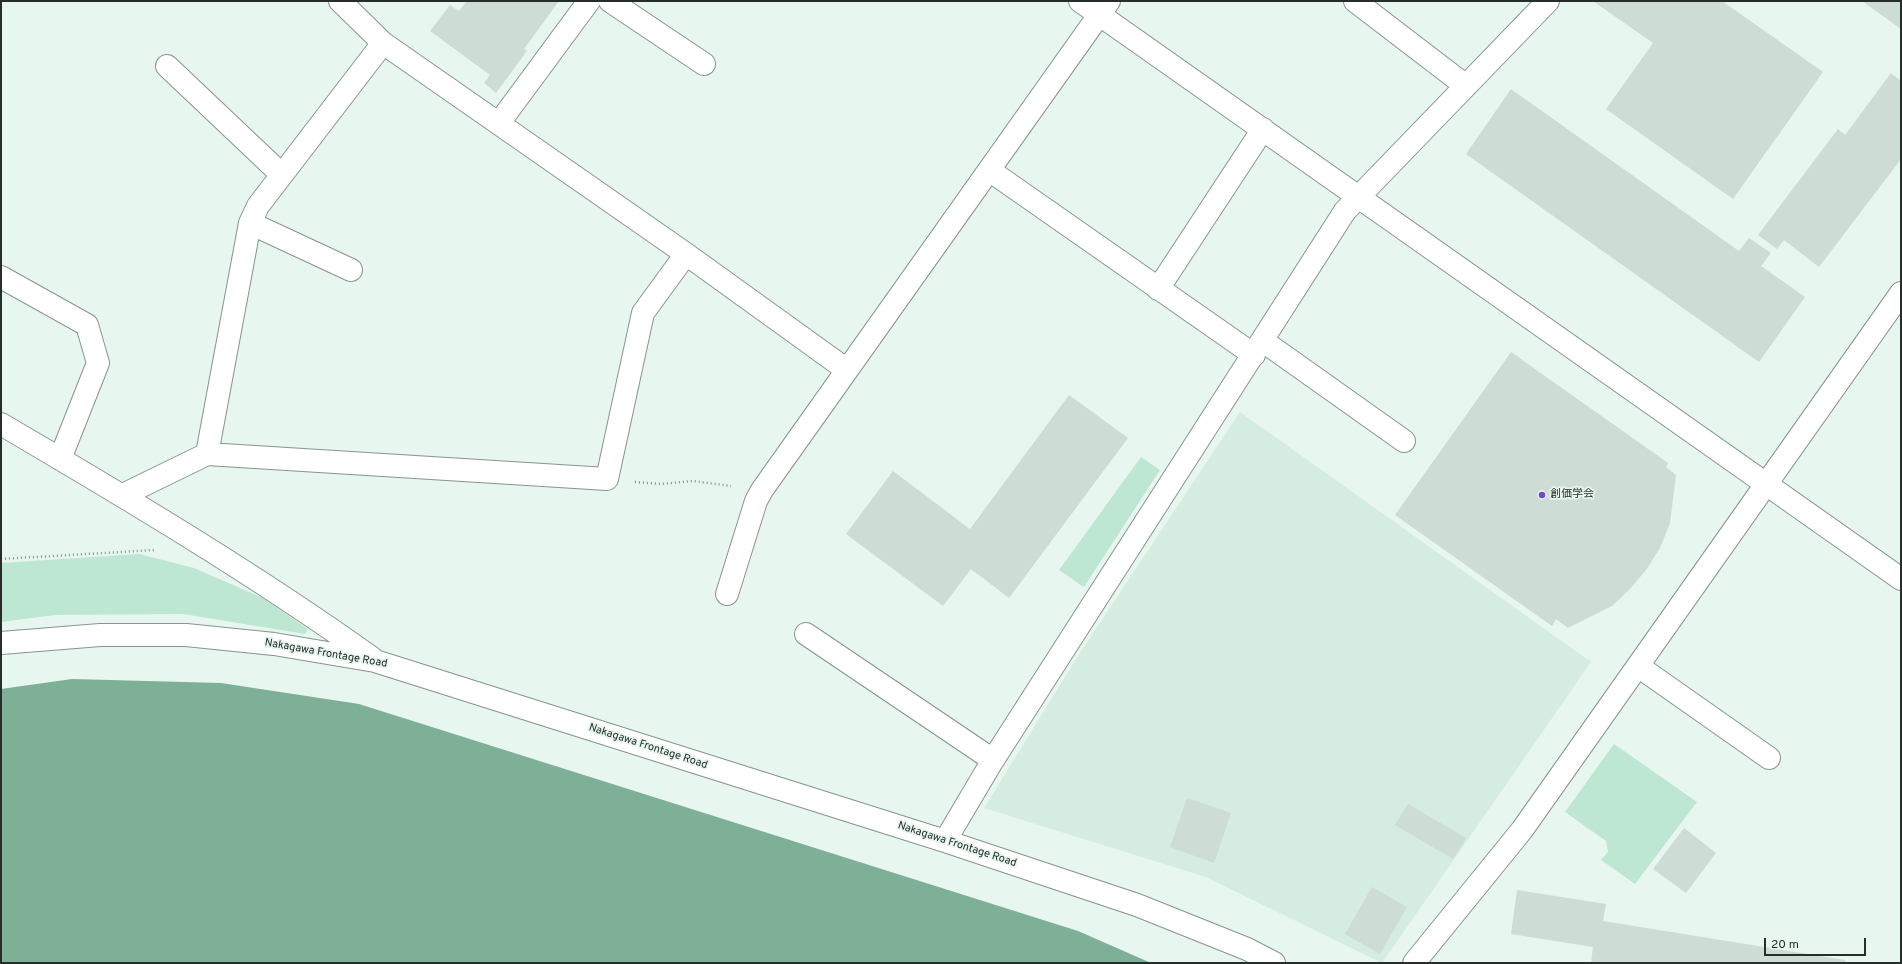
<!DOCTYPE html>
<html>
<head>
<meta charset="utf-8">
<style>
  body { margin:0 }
  #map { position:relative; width:1902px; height:964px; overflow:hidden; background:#e7f6ee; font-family:Overpass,sans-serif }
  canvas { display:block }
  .frame { position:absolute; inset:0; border:2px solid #272d2a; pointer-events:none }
  .scale { position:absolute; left:1764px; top:938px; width:102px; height:18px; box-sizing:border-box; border:2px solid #272d2a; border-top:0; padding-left:5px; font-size:12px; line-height:14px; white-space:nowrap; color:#272d2a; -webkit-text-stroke:3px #e7f6ee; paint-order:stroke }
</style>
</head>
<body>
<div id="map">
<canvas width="1902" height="964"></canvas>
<div class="frame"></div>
<div class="scale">20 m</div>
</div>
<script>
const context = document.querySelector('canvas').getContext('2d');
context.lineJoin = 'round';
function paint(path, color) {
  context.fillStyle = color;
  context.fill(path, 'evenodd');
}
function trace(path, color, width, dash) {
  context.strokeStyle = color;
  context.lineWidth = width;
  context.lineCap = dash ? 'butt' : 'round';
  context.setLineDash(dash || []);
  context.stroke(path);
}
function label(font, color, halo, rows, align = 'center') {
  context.font = font + ' Overpass,"Noto Sans JP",sans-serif';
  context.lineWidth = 3.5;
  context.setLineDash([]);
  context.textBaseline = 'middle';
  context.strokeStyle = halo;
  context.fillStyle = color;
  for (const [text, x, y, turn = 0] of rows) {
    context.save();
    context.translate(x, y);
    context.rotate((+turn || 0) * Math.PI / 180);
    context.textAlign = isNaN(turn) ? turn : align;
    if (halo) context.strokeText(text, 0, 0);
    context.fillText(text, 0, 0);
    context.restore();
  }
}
const built = new Path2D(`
  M1240,412L1591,662L1382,963L1206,877L984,808L1078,656Z`);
const green = new Path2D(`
  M1141,457L1160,470L1084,587L1059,570Z
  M139,554L194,568L263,598L308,629L305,634L183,614L55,615L1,622V563Z
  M1614,744L1697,802L1635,884L1601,860L1608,852L1606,841L1565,812Z`);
const water = new Path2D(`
  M72,679L221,683L359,704L1078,931L1151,963H1V689Z`);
const building = new Path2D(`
  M467,1H559L524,49L527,51L496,93L484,83L490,75L430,31L450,5L459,11Z
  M1593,1H1722L1823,72L1733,199L1606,109L1653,43Z
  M1862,1H1901V29Z
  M1891,73L1901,81V159L1819,267L1784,240L1777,249L1758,235L1838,129L1845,135Z
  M1511,89L1739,251L1749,238L1771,253L1761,266L1805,297L1759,362L1466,154Z
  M1511,352L1668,463L1666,467L1676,475L1670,523L1660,548L1646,570L1630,589L1612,606L1568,628L1556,619L1552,626L1395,515Z
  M1069,395L1128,438L1009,598L971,569L943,606L846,534L893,471L970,529Z
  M1187,798L1231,813L1214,863L1170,847Z
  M1408,804L1466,838L1453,859L1395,825Z
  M1684,828L1716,853L1686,893L1653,869Z
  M1372,887L1407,907L1380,954L1345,934Z
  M1517,890L1606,904L1603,921L1845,960V963H1591L1593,947L1511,934Z`);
const path = new Path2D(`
  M635,482L661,484L693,481L731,486
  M1,559L155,550`);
const minor = new Path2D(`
  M340,1L383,43L686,254L847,370
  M610,1L704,64
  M1080,1L1901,579
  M1355,1L1466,86
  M167,66L281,174
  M499,123L589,1
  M989,170L1254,355
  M250,223L351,270
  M1,277L87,325L98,363L60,459
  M1158,289L1263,129
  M1263,341L1404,441
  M1,424C127,498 253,573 372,658
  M207,454L250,223L258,206L383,43
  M123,495L207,454L607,479L643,313L686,254
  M727,594L756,501L762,490L1109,1
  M806,634L993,760
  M1,643L100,635H186L274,644L375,661L945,841L1137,905L1247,949L1274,963
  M1638,666L1769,758
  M945,841L993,760L1345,211L1548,1
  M1414,963L1522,830L1901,293`);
const markers = [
  [1542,495,4,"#7549c2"]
];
const poiNames = [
  ["創価学会",1550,495]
];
const streetNames = [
  ["Nakagawa Frontage Road",326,654,10],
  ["Nakagawa Frontage Road",648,747,18],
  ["Nakagawa Frontage Road",957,845,18]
];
paint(built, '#d5ece0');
paint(green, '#bee7d3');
paint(water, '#7eb098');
paint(building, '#cddcd4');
trace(minor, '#87958e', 24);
trace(path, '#86918b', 2.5, [1, 3]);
trace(minor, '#fff', 22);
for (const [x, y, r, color] of markers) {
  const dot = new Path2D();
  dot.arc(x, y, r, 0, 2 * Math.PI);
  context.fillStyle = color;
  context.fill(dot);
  trace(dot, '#e7f6ee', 1.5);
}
label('11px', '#272d2a', '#e7f6ee', poiNames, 'left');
label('11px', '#272d2a', '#e7f6ee', streetNames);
</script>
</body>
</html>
